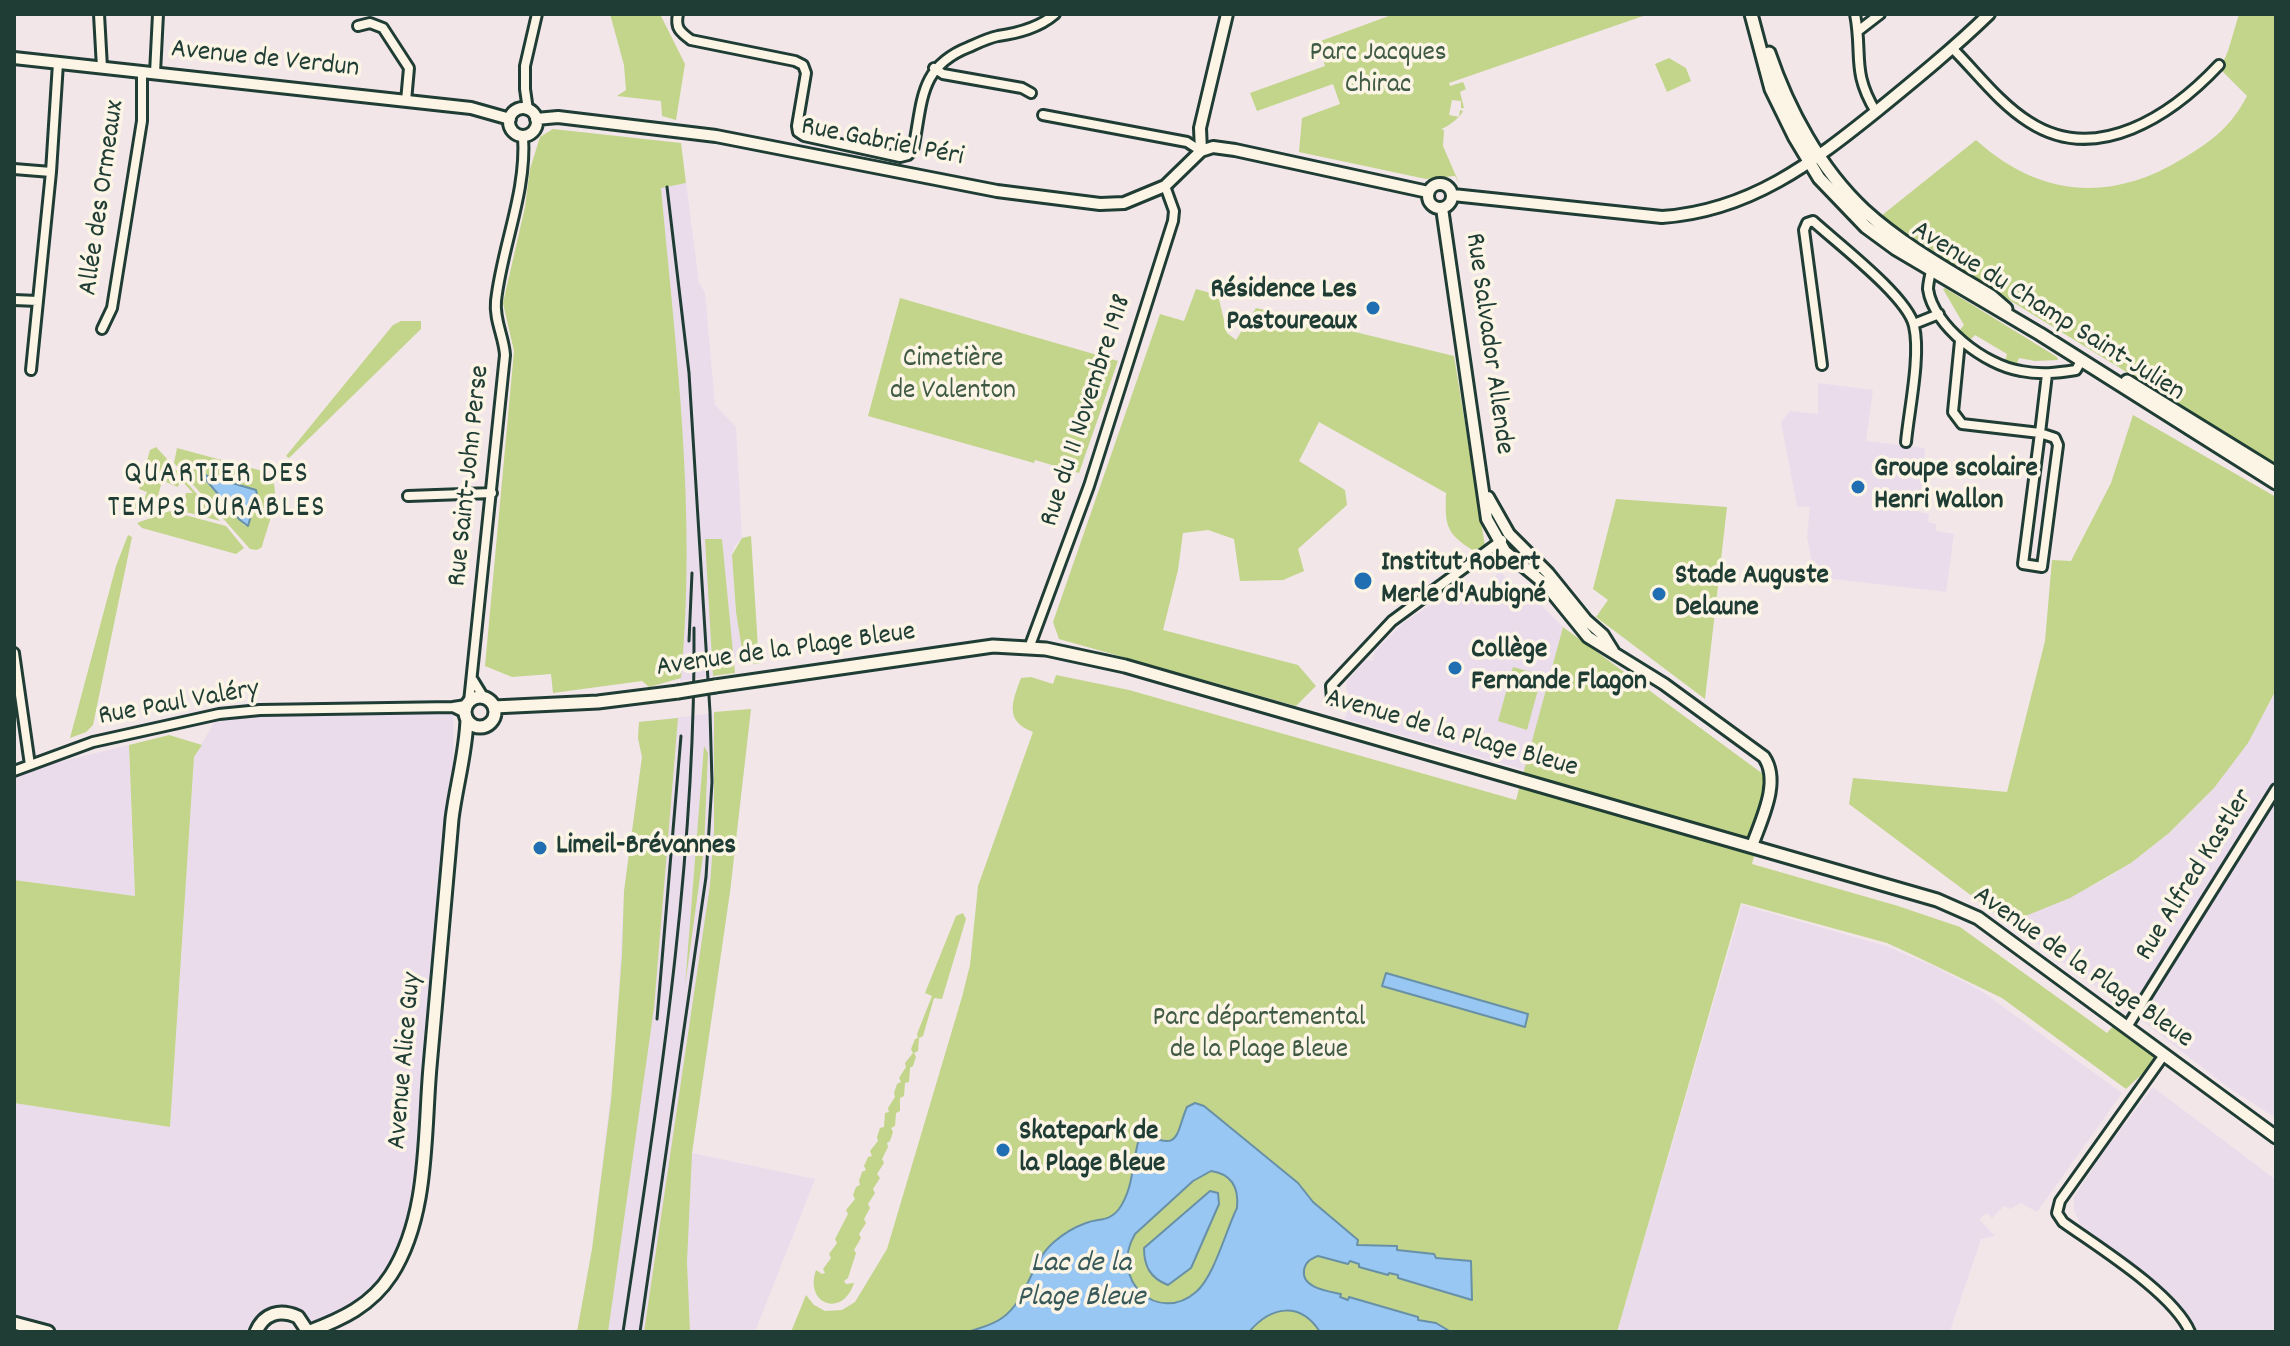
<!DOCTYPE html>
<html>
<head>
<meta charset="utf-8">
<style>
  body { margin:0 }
  #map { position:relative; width:2290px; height:1346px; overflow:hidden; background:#f2e6e9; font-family:Dekko,sans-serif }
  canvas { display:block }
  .frame { position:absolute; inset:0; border:16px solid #1f3d34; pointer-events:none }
</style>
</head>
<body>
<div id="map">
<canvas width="2290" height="1346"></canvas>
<div class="frame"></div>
</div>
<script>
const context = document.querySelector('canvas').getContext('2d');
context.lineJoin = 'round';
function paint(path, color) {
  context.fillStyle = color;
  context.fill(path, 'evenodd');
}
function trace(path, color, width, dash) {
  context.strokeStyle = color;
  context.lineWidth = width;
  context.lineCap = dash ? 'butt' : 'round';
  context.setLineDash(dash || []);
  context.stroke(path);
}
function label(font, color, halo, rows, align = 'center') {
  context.font = font + ' Dekko,sans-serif';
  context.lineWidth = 7;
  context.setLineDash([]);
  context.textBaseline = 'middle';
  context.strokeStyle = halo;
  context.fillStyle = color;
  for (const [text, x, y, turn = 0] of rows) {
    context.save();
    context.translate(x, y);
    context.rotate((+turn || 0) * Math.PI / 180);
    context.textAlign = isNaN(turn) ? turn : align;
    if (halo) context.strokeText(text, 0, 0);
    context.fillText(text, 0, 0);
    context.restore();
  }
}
const built = new Path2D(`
  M686,183L699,283L705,293L715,405L736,427L742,538L734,547L732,556L736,612L743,656L733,657L720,652L713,653V676L680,681V678H678L609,196Z
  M1818,383L1873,390L1866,441L1925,448L1919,512L1929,514L1928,522L1936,524V531L1954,534L1946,592L1816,577L1818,564L1812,562L1807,537L1810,507L1797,506L1781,422L1790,411L1818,414Z
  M1498,569L1517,589L1518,593L1533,597L1563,627L1525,770L1345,719L1351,696L1346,689L1347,681L1366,660L1372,661L1375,651L1404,622L1440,599L1447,601L1449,593L1458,591L1460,586L1488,592L1490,584H1494Z
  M2275,693L2276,694V1118L2226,1086L2130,1011L2008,923L2100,882L2131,863L2169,833L2214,788L2247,743Z
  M453,707L454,806L421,1171L407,1244L387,1280L358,1310L317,1329L279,1312L259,1332H51L14,1322V1103L170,1127L194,757L219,714Z
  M751,709L730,892L692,1153L815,1179L755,1332H577L592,1249L615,1059L624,891L642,757L638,738L639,722Z
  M129,745L135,896L14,880V773Z
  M1742,905L1886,946L1933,966L1980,990L2122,1093L2037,1212L2021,1203L2010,1209L2004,1206L1992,1218L1987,1213L1979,1219L1995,1236L1981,1239L1950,1331L1952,1332H1617Z
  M2153,1087L2276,1180V1332H2196L2187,1314L2152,1279L2080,1224L2074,1209V1197L2103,1153Z`);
const green = new Path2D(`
  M610,14H660L685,64L676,120L662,116L661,101L617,96L626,90L624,65Z
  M1394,14H1649L1449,83L1450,86L1463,82L1466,89L1460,92L1464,108H1461V101L1452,100L1449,115L1459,117L1460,110L1463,111C1460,118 1446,128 1441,129L1444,130L1443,146L1459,183L1455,176L1426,179L1299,152L1302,118L1340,104L1333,84L1257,111L1250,93L1325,66L1318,42Z
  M2239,14H2276V464L1985,285L1881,216L1976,140C2039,197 2110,203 2182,159C2212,141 2230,128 2247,96L2220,69L2228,51Z
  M1669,58L1686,68L1691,81L1667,92L1655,64Z
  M553,129L681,143L686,183L661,188C676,351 697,514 681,678L649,687L642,681L553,693L551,674L512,677L485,666L514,351L503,303L525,207L530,169L540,137Z
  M1945,288L2057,357L2058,360L2035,361L2019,358L2016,366L2005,362L2007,354L1975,335L1969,341L1959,331L1964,325L1943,289Z
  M1196,289L1218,295L1227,333L1236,340L1256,308L1454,356L1485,546L1474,551C1445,533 1445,525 1446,493L1319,422L1299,461L1345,490L1347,505L1298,549L1304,571L1283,580L1240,581L1234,539L1208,530L1183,533L1178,570L1163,630L1298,665L1316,686L1296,706L1059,639L1053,622L1160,314L1184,321Z
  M900,298L1118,361L1079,473L1035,460L1034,463L868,416Z
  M401,321H421V329L289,458L286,456L393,325Z
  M2133,415L2276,497V690L2248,743L2214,788L2169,833L2131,863L2070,898L2008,923L1849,804L1853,778L2007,792L2045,641L2052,560L2071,561L2111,483Z
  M156,447L168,460L154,510L136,516L133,510L137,496L145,497L147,492L139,489L150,450Z
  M177,448L266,472C286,487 267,526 262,547L257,550L250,549L174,463ZM201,474L256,490L245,526L201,476Z
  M171,464L220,521L182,511L186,493H193L180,479L178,487L166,482Z
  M1616,499L1727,507L1705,699L1596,617L1608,600L1593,589Z
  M170,511L226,526L244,548L236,554L142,528L137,523Z
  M128,535L132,537L93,725L86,732L70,738L116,566Z
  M751,536L759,664L751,663L743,656L736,612L732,555L742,538Z
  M705,539H722L735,673L713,676Z
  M1563,627L1767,777L1762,825L1752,864L1898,906L1960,927L2107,1033L2115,1024L2156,1056L2153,1064L2126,1089L2002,998L1913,955L1887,943L1741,903L1617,1332H791L806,1295L814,1305L825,1311L842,1310L855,1302L887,1249L962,997L970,965L978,886L1033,732C1004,721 1012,702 1021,678L1031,677L1053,684L1056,675L1129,690L1516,800Z
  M1513,667L1542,675L1527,730L1498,721Z
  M751,709L730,892L692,1153L687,1262L690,1332H644L710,885L714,832V712Z
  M678,718L654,1008L608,1332H577L592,1249L611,1101L622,955L624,891L642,757L638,738L639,722Z
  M169,735L202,745L194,757L170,1127L14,1103V880L135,896L129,745Z
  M704,746L708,753L704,848L685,986Z
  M963,913L966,919L942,999L934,998L923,1036L919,1038L918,1051L914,1053L916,1057L913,1066L910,1068L909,1082L905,1083L904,1096L900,1098V1111L896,1113L895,1126L891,1128L893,1132L890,1141L887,1143L888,1147L882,1159L884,1163L877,1174L880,1178L873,1189L875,1193L868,1204L870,1208L864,1219L866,1223L859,1234L861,1238L854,1250L856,1253L848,1278L844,1281L846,1284L854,1283C843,1318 804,1305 816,1270L822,1274L825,1273L823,1269L831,1258L829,1254L837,1243L835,1239L848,1214L846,1210L855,1199L853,1195L856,1187L860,1185L859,1181L862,1172L866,1170L864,1166L868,1157L872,1156L870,1151L878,1141L877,1137L880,1128L884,1127L885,1113L889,1112L888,1108L895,1097L894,1093L897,1084L901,1082L899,1078L906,1067L905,1063L913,1053L911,1049L915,1039L918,1038L917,1034L932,996L925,993L956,916Z`);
const water = new Path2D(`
  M201,474L256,490L257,495L248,526L240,520Z
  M1386,973L1528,1014L1525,1027L1382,986Z
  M1195,1103L1204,1106L1298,1183L1313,1202L1358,1240L1357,1245L1397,1246V1250L1434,1254L1436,1258L1471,1261L1472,1300L1398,1278V1275L1389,1273L1388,1275L1359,1267V1264L1350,1261L1348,1264L1318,1256C1311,1259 1306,1261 1304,1270C1301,1288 1328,1291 1341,1294L1340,1297L1348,1300L1349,1297L1418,1317V1320L1436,1323L1451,1332H1320C1300,1301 1271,1306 1249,1332H968C979,1328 993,1325 1002,1318C1028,1300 1030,1262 1054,1242C1063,1234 1075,1227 1086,1223C1099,1218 1109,1222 1119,1209C1135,1187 1132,1156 1141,1132C1181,1153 1175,1135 1187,1107ZM1211,1171C1232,1174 1239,1188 1237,1208C1226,1230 1214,1277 1196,1292C1158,1325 1108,1280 1135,1234L1193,1181Z
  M1210,1191L1218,1193L1219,1204L1191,1268L1168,1285C1150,1278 1144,1266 1144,1248Z`);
const minor = new Path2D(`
  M99,14L102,68
  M678,14C675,28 680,32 691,40L795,61L803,65L806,73L797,126L798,132L804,136L900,157L908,155L913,150C923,102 918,67 969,47C978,43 988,38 998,36C1018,33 1039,28 1055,14
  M1855,14C1863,55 1851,71 1876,112
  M358,26L370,23L383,28L409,68L406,101
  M1858,31L1880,14
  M1953,49C1977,73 2000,104 2029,122C2097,166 2172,115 2219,65
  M934,68L943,74L1022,88L1031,93
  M155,73L158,14
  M528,110L525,89V66L537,14
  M1043,115L1187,142L1201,151
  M14,169L51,172
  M1931,271C1930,276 1928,284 1928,289C1933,326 1986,366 2021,371C2040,375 2057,373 2076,370L2081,361
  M14,300L38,301
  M1914,324L1939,314
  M102,329L112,308L142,121V72
  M1960,341L1953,412L1962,424L2040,433L2047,374
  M1822,365L1804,230L1807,223L1813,221C1837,243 1908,297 1914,326C1921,356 1909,410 1906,442
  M31,370L51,172L58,63
  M2040,433L2055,438L2058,445L2042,567L2023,564Z
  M408,496L492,493
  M1029,648L1089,486L1173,221L1174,211L1165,186
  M14,653L30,765
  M473,680L484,698
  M1332,699L1331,686L1392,621L1502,540
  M469,702L505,355C504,337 494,320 496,301C502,246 527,192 523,136
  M465,713L453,707L466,705
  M14,771L93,742L219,714L260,710L453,707
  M2127,1027L2276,789
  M2164,1055L2060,1201L2057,1213L2063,1222C2098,1247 2173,1293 2190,1332`);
const tertiary = new Path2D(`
  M14,58L471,108L510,119
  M509 122a14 14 0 1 1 28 0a14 14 0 1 1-28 0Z
  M536,119L558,117L716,136L997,191L1100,204L1124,203L1165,186L1201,151
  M1201,151L1213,147L1235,150L1428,192
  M1201,151L1200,128L1227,14
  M1428 196a12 12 0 1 1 24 0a12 12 0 1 1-24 0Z
  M1453,195L1662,217C1750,211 1812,163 1878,110C1916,79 1954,48 1989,14
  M1442,208L1487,519L1505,551L1545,584L1588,637L1664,684L1764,757C1781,782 1761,820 1752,846
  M1488,497L1509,534L1548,573L1586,620L1603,635L1613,651`);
const secondary = new Path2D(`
  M1751,14L1771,89L1795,138L1819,178L1866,227L1896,249L2040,334L2276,483
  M1769,53C1788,109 1820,169 1864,210C1901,244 1948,270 1991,296L2006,309
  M2127,381L2276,473
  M715,686L993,646L1046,649L1125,666L1937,900L1978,918L2276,1137
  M465 712a15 15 0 1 1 30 0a15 15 0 1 1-30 0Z
  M494,707L598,702L678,692
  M14,1323L48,1332
  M256,1332C264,1313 280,1309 298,1317L308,1332C342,1319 371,1306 391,1275C429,1216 424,1134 430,1067C437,985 445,902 452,819C456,786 466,753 467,719`);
const rail = new Path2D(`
  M689,641L692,573
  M657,1019L681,736
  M623,1332C658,1098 696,865 694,628
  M640,1332L706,877L712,782L710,712L689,373L667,187`);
const secondaryBridge = new Path2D(`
  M678,692L715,686`);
const markers = [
  [1373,308,8,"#1f6fb2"],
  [1858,487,8,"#1f6fb2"],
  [1363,581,10,"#1f6fb2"],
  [1659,594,8,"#1f6fb2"],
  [1455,668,8,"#1f6fb2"],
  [540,848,8,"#1f6fb2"],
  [1003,1150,8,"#1f6fb2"]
];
const parkNames = [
  ["Parc Jacques",1378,55],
  ["Chirac",1378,87],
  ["Cimetière",953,361],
  ["de Valenton",953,393],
  ["Parc départemental",1259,1020],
  ["de la Plage Bleue",1259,1052]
];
const streetNames = [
  ["Avenue de Verdun",265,61,6],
  ["Rue Gabriel Péri",882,144,11],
  ["Allée des Ormeaux",104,198,-82],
  ["Avenue du Champ Saint-Julien",2047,313,32],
  ["Rue Salvador Allende",1487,344,82],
  ["Rue du 11 Novembre 1918",1088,411,-72],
  ["Rue Saint-John Perse",471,476,-84],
  ["Avenue de la Plage Bleue",786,652,-8],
  ["Rue Paul Valéry",179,705,-10],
  ["Avenue de la Plage Bleue",1451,735,16],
  ["Rue Alfred Kastler",2196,876,-58],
  ["Avenue de la Plage Bleue",2082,969,35],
  ["Avenue Alice Guy",407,1061,-85]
];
const poiNames = [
  ["Résidence Les",1357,292,"right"],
  ["Pastoureaux",1357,324,"right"],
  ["Groupe scolaire",1874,471],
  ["Henri Wallon",1874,503],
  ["Institut Robert",1381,565],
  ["Merle d'Aubigné",1381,597],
  ["Stade Auguste",1675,578],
  ["Delaune",1675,610],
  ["Collège",1471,652],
  ["Fernande Flagon",1471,684],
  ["Limeil-Brévannes",556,848],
  ["Skatepark de",1019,1134],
  ["la Plage Bleue",1019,1166]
];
const neighbourhoodNames = [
  ["QUARTIER DES",217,477],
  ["TEMPS DURABLES",217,511]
];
const waterNames = [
  ["Lac de la",1081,1266],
  ["Plage Bleue",1081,1300]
];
paint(built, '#ebdcec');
paint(green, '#c2d58a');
paint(water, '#98c7f3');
trace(water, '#6890a7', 2);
trace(minor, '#1f3d34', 14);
trace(tertiary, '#1f3d34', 16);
trace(secondary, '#1f3d34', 17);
trace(minor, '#fcf5e5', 8);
trace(tertiary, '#fcf5e5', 10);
trace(secondary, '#fcf5e5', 11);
trace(rail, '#1f3d34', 3);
trace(secondaryBridge, '#1f3d34', 17, []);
trace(secondaryBridge, '#fcf5e5', 11);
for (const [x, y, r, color] of markers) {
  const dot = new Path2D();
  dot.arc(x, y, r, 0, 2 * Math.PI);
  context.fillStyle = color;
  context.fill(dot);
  trace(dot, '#fcf5e5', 3);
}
label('28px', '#405b45', '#fcf5e5', parkNames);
label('28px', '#1f3d34', '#fcf5e5', streetNames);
label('bold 28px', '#1f3d34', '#fcf5e5', poiNames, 'left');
context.letterSpacing = '2px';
label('30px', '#1f3d34', '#fcf5e5', neighbourhoodNames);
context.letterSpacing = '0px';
label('italic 30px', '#37595a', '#fcf5e5', waterNames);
</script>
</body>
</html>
